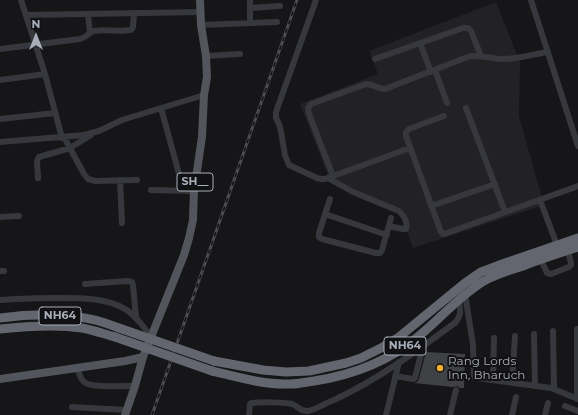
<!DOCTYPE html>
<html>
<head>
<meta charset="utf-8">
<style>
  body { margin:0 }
  #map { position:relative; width:578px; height:415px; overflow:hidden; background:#161618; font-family:Montserrat,sans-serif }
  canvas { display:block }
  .north { position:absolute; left:16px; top:16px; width:40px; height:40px; -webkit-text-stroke:3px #111113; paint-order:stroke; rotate:0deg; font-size:11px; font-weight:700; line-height:16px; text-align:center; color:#a8adb8 }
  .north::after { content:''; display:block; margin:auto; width:14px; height:18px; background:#a8adb8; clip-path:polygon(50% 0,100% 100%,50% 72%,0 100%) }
</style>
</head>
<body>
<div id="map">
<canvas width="578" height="415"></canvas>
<div class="north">N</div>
</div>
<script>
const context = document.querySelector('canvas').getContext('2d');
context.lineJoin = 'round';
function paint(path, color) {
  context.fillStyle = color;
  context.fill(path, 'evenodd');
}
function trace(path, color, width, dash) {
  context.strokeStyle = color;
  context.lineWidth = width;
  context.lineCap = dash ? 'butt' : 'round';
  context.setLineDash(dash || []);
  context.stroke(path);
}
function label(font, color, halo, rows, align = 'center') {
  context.font = font + ' Montserrat,sans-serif';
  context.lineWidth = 4;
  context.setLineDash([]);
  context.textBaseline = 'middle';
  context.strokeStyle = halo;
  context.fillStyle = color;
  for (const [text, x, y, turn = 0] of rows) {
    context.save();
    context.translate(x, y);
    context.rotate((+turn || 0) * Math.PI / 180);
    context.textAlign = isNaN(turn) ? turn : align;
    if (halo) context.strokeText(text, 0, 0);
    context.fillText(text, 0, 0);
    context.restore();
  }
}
const built = new Path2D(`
  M496,2L513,45L520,61L519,116L544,205L413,248L400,213L331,183L300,104L378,74L369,51Z`);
const building = new Path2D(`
  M426,352L465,354L464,388H460L457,386L453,387L414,383L417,382L419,379Z`);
const minor = new Path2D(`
  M21,0L45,74L62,138
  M250,0V23
  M316,0L276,112V118L279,124L281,132L285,155L289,165L317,178L321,179H325L410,148
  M531,0L578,146
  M250,8L280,6
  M88,14L90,33
  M26,15L201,12
  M201,25L277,22
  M420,43L431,72
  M0,49L80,39C86,38 88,33 94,31C105,29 118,32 130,30L132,29L133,27L134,13
  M206,56L240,54
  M375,59L463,28H468L471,31L481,56
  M435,70L447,103
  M0,80L45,74
  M161,108L179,174C184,182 185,183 195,185
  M466,108L505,212
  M444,116L409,129L406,132V136L441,232L443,234L447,233L578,186
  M0,119L55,113
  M64,137L84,174L88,179L95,181L137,180
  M0,142L84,135L99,131L122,120L204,95
  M333,176L309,114L308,108L311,104L366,84C373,84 378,89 385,89L470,56C482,55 493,59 504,59C519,59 533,54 548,52
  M38,178L37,161L39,157L70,148L91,135
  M328,178L353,192L399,211C404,216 408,223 406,229H403L389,226
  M120,180L122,223
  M151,190L194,191
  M330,199L319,233V237L322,239L376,253H380L382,250L391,218
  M540,200L557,245
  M431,206L495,184
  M325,214L387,235
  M0,217L19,216
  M541,260L547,273L551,274L569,267L571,265V263L568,251
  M0,271H4
  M85,284L127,281L132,282L133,285L136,317
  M465,294L473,345L474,375V377L477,378L551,388L578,399
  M0,300C17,299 35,298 53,298C76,298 105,297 125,309C136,315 143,327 151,336
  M577,329V399
  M553,331L554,389
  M534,334L535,386
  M77,368C79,372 80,378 84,382C91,388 124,386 135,386
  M395,376L413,379L415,378L423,346
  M493,380L494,338
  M512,383L515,336
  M565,406L578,411
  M72,407L126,410
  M249,415L250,404L252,403C260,402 285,402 292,404C298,406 300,412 308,411C317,409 325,403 334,400C377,380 417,351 456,322C462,314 460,310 459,300
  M386,415L399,362
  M450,415L456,390
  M512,415L516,397
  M545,415L548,403`);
const major = new Path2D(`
  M0,379L125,361L143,357
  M125,415L135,386L143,357L184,255L189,238L193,220L194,191L202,137L204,95L207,77L206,56L201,25L200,0`);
const highway = new Path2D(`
  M0,318C29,314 66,313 95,320C103,322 111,325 119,328
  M0,329C27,326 55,324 82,328C93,330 104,334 115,337
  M214,361L263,370L286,372L309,371L346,363L361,358L381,348L399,337L465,283L481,272L505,263L578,238
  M212,371C237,377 264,385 290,384C298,384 306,382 314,381C353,375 388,362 419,336C441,318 459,296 484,281C496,274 510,270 523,266C541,259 560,253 578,247`);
const rail = new Path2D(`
  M152,415L297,0`);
const highwayBridge = new Path2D(`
  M119,328L214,361
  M115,337L212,371`);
const markers = [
  [440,368,4,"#f2b134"]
];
const shields = [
  [195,182,36],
  [60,316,42],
  [405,346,42]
];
const shieldNames = [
  ["SH__",195,182],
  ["NH64",60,316],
  ["NH64",405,346]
];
const poiNames = [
  ["Rang Lords",448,361],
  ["Inn, Bharuch",448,375]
];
paint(built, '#222225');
paint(building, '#404145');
trace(minor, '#37383d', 6);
trace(major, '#53555c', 8);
trace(highway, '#63666e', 9);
trace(rail, '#4a4c52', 3);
trace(rail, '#111113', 1.5, [4.5]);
trace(highwayBridge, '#63666e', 9);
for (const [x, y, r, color] of markers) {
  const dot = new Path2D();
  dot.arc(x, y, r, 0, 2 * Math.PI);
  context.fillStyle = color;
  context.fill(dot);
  trace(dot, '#111113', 1.5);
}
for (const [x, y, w] of shields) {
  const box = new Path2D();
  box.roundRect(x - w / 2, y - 9, w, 18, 3);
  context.fillStyle = '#111113';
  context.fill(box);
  trace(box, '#a8adb8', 1);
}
label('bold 11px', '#a8adb8', null, shieldNames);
label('12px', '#a8adb8', '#111113', poiNames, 'left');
</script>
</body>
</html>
